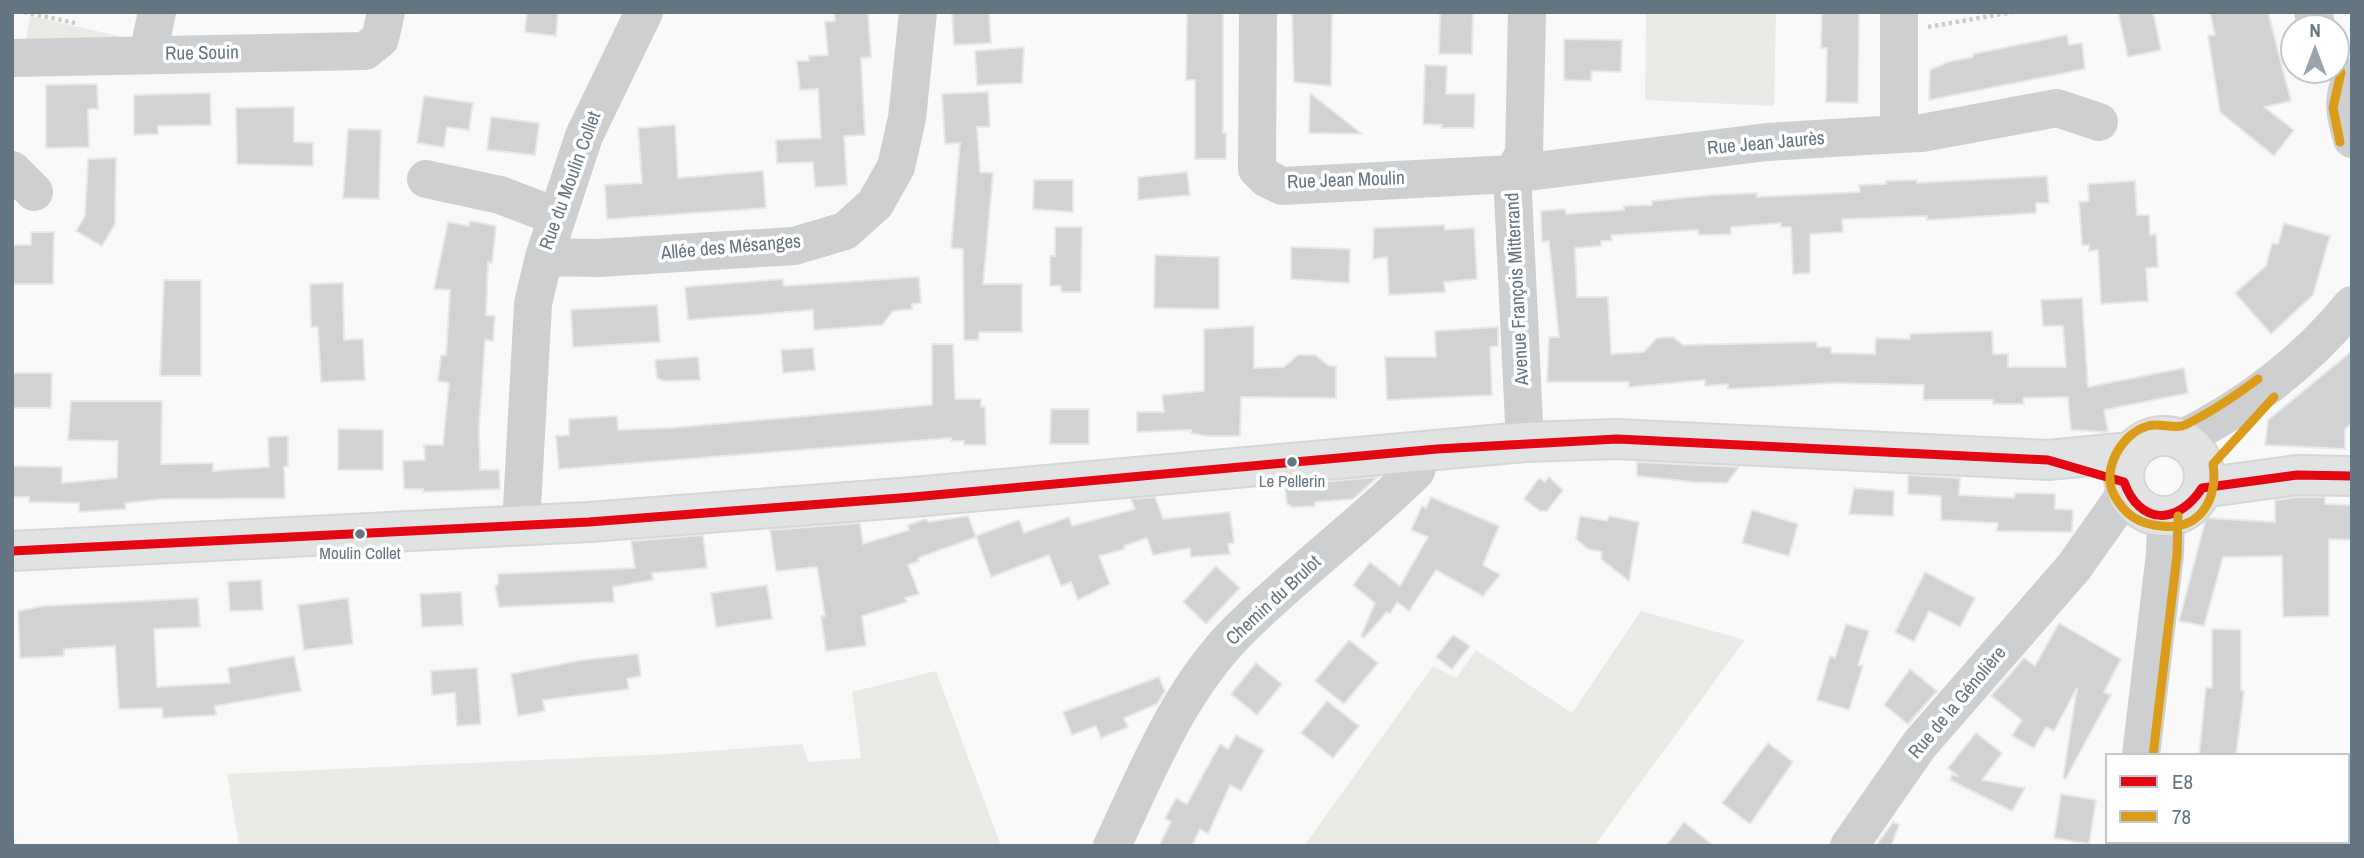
<!DOCTYPE html>
<html>
<head>
<meta charset="utf-8">
<style>
  body { margin:0 }
  #map { position:relative; width:2364px; height:858px; overflow:hidden; background:#f9f9f9; font-family:"Archivo Narrow",sans-serif }
  canvas { display:block }
  .frame { position:absolute; inset:0; border:14px solid #657683; pointer-events:none }
  .legend { position:absolute; left:2105px; top:753px; width:245px; height:91px; box-sizing:border-box; background:#fff; border:2px solid #c1c8cd; margin:0; padding:9px 12px; list-style:none; font-size:21px; color:#657683 }
  .legend li { display:flex; align-items:center; gap:14px; height:35px }
  .legend b { width:35px; border:2px solid #c1c8cd }
  .north { position:absolute; left:2280px; top:14px; width:70px; height:70px; box-sizing:border-box; background:#fff; border:2px solid #c1c8cd; border-radius:50%; rotate:0deg; font-size:19px; font-weight:700; line-height:28px; text-align:center; color:#657683 }
  .north::after { content:''; display:block; margin:auto; width:24px; height:32px; background:#99a4ac; clip-path:polygon(50% 0,100% 100%,50% 72%,0 100%) }
</style>
</head>
<body>
<div id="map">
<canvas width="2364" height="858"></canvas>
<div class="frame"></div>
<ul class="legend">
<li><b style="height:9px;background:#e30613"></b>E8</li>
<li><b style="height:9px;background:#da9c1a"></b>78</li>
</ul>
<div class="north">N</div>
</div>
<script>
const context = document.querySelector('canvas').getContext('2d');
context.lineJoin = 'round';
function paint(path, color) {
  context.fillStyle = color;
  context.fill(path, 'evenodd');
}
function trace(path, color, width, dash) {
  context.strokeStyle = color;
  context.lineWidth = width;
  context.lineCap = dash ? 'butt' : 'round';
  context.setLineDash(dash || []);
  context.stroke(path);
}
function label(font, color, halo, rows, align = 'center') {
  context.font = font + ' "Archivo Narrow",sans-serif';
  context.lineWidth = 7;
  context.setLineDash([]);
  context.textBaseline = 'middle';
  context.strokeStyle = halo;
  context.fillStyle = color;
  for (const [text, x, y, turn = 0] of rows) {
    context.save();
    context.translate(x, y);
    context.rotate((+turn || 0) * Math.PI / 180);
    context.textAlign = isNaN(turn) ? turn : align;
    if (halo) context.strokeText(text, 0, 0);
    context.fillText(text, 0, 0);
    context.restore();
  }
}
const green = new Path2D(`
  M1646,12H1776L1774,106L1645,100Z
  M30,16L136,40L26,39Z
  M1641,611L1745,640L1594,846H1304L1433,666L1456,678L1476,650L1572,713Z
  M936,671L1001,846H239L227,774L668,754L802,744L808,762L861,758L852,692Z`);
const building = new Path2D(`
  M527,12H558L556,36L525,32Z
  M834,12H868L871,57L861,58L865,135L844,136L847,185L815,187L813,162L777,163L776,140L821,138L818,89L800,90L797,61H809V56L828,55L825,22L835,21Z
  M952,12H989L991,43L954,45Z
  M1187,12H1223V133H1226V159H1195V80H1186Z
  M1292,12H1332L1331,86L1294,82Z
  M1440,12H1473L1472,54H1439Z
  M1822,12H1859L1858,103L1826,102L1827,48H1821Z
  M2118,12H2153L2161,50L2128,57Z
  M2210,12H2268L2291,101L2264,107L2294,130L2274,156L2220,112L2208,36L2215,35Z
  M2067,35L2069,45L2082,43L2085,69L1929,100L1930,70L1948,62L1973,57V54Z
  M1564,39L1622,40L1621,72L1592,71L1591,81L1564,80Z
  M1024,47L1022,83L977,85L975,51Z
  M1425,65L1447,66L1446,94H1475L1474,128H1441L1442,125L1423,124Z
  M97,84L98,109H88L89,147L46,148V85Z
  M988,92L990,127H977L980,172L993,173L983,284H1022V332H979L978,340H964L963,249L951,248L960,143L945,144L942,94Z
  M210,93L211,125L158,126V134L134,135V95Z
  M1310,93L1362,134L1309,133Z
  M424,96L473,103L469,130L447,127L444,147L417,143Z
  M294,107V142L313,143V166L237,164L236,108Z
  M491,117L539,123L535,155L487,150Z
  M675,125L678,178L763,171L766,208L607,219L605,185L642,183L638,128Z
  M348,129L381,130L379,199L343,198Z
  M116,158L115,224L102,246L76,231L85,216L88,159Z
  M1187,172L1190,195L1138,200V177Z
  M2047,176L2049,203H2036V213L1927,220V216L1842,219L1843,232L1810,234V273L1793,274L1791,227H1781V223L1731,227V234L1699,235L1698,230L1611,235L1612,241H1601V246L1575,248L1577,297H1608L1611,354L1644,352L1657,338L1673,337L1683,345L1817,342V347H1831V353L1875,354L1876,338L1910,339V334L1992,331L1993,354H2008V367H2066L2063,326H2043L2041,300L2082,298L2088,387L2184,368L2188,393L2104,410L2108,432L2071,430L2068,397L2023,398L2024,404H1993V400H1923L1924,385L1833,383L1728,389V384L1705,386V380L1629,387V382H1547L1549,337H1559L1549,241L1542,242L1541,211L1565,209L1566,214L1624,210V206L1652,205V201L1712,195L1757,193V197L1860,192L1859,185L1886,184V181L1917,180V183Z
  M1034,180H1073V212L1033,209Z
  M2135,181L2137,215H2149L2150,235L2156,234L2158,267L2146,268L2148,301L2101,304L2098,250L2089,251V245H2082L2079,202L2089,201L2088,184Z
  M470,221L496,226L492,263L488,262L486,315L495,316L493,341L485,340L479,428L480,470H499L500,489L423,492V489H404L403,461L425,460L424,445H443L449,383L438,381L441,355H446L450,290L434,289L448,222L469,226Z
  M2284,223L2330,236L2313,295L2271,334L2235,293L2266,266L2272,243L2278,244Z
  M1444,225L1445,230L1474,228L1477,279L1444,282L1445,292L1389,295L1387,257L1373,259L1374,228Z
  M1055,227H1082L1081,292H1061V286H1050V256H1055Z
  M31,232H54L53,284H12V245H31Z
  M1291,247L1350,249L1349,283L1291,279Z
  M1155,255L1219,257V309L1154,308Z
  M919,277L921,303L912,304V309L893,311L882,325L814,330L813,310L688,320L685,287L783,279L784,286Z
  M164,280H201V376H160Z
  M343,283L344,340L363,339L365,380L321,382L318,327H311L310,284Z
  M657,305L660,342L573,347L571,310Z
  M1254,326V368L1284,367L1298,355H1315L1329,366H1336V398L1241,397L1240,436H1207L1191,433V430L1137,432V412H1164L1162,395L1204,391V329Z
  M1498,327V346L1490,347L1492,395L1387,400L1385,357H1436L1435,331Z
  M932,344H953L955,399H981V407L985,406L986,445H964V441H951V438L559,469L556,436L569,435V419L617,416L618,430L669,428L932,405Z
  M813,348L815,370L783,373L781,350Z
  M2352,351V423L2345,429V449L2265,445L2268,420Z
  M698,357L700,380L665,381L657,378L655,360Z
  M12,373H52L51,408H12Z
  M71,401H162L161,464L213,463V471L269,467L268,437L288,436V466L284,467L285,498L162,499L125,503L126,509L79,512V503L29,502V497H12V466L62,467V483L117,478L118,441L68,440Z
  M1051,409H1089V444H1050Z
  M338,429L383,430V470H338Z
  M1637,462L1739,467L1727,483L1694,482L1637,476Z
  M1908,475L1960,478L1959,495L2014,498L2015,493L2055,494V509L2073,510L2072,532L1997,531L1998,523L1941,520V496L1908,494Z
  M1378,477L1353,499L1315,502V506L1293,507L1287,504L1285,485Z
  M1549,477L1563,490L1547,511H1540L1524,499L1539,478L1545,482Z
  M1854,488L1894,491L1893,516L1849,514Z
  M1155,497L1163,519L1230,512L1234,543L1228,544L1230,554L1191,557L1190,548L1153,555L1147,538L1124,546L1125,549L1099,556L1110,584L1078,600L1071,582L1061,586L1049,555L991,577L976,536L1019,520L1024,533L1069,517L1072,526L1135,509L1131,499Z
  M1431,497L1499,526L1483,565L1500,575L1483,596L1436,570L1409,611L1397,602L1390,614L1387,612L1364,638L1361,636L1375,603L1353,585L1370,562L1400,586L1428,537L1411,530L1422,506L1426,508Z
  M2298,497H2325V504L2352,505V540L2329,539V616L2283,617L2282,556L2223,557L2204,626L2179,621L2206,518L2275,522V500Z
  M1752,510L1798,524L1789,556L1742,543Z
  M968,516L976,537L918,558L919,561L908,565L919,594L905,598L907,602L862,616L866,646L826,651L821,616H825L817,567L776,571L770,530L860,523L863,544L909,530L908,525L926,519L928,522Z
  M1580,516L1607,521L1609,516L1639,522L1629,581L1601,559L1602,552L1588,549L1576,539Z
  M703,535L707,568L652,573L653,580L613,587L614,602L499,607L495,586L498,585V574L635,568L631,541Z
  M1216,566L1240,588L1206,624L1183,602Z
  M1925,572L1975,598L1960,627L1929,611L1914,642L1895,632Z
  M261,580L263,610L230,611L228,582Z
  M767,585L772,619L716,627L711,593Z
  M461,592L463,625L422,627L420,594Z
  M198,598L200,627L154,629L157,687L230,683L228,668L294,656L301,691L215,706L216,715L163,718L162,708L119,709L115,646L64,649V656L20,658L18,611L44,606Z
  M348,598L353,644L304,650L298,605Z
  M2059,623L2121,659L2104,692L2111,695L2066,778H2063L2077,688L2054,731L2046,727L2034,748L2012,736L2022,720L1991,696L2024,658L2035,666Z
  M1846,624L1869,631L1858,665L1863,666L1849,710L1817,700L1830,656L1835,658Z
  M2212,629L2241,630V690L2244,691L2236,755H2199L2206,687L2212,688Z
  M1453,635L1470,646L1452,669L1436,657Z
  M1349,640L1378,663L1344,704L1315,681Z
  M638,654L641,676L627,679L629,689L543,700L545,711L518,716L511,674L583,660Z
  M1256,663L1282,684L1257,715L1231,694Z
  M477,668L481,724L457,726L455,693L432,695L431,671Z
  M1910,669L1937,691L1908,724L1884,705Z
  M1159,677L1165,691L1157,704L1124,718L1128,727L1101,738L1096,726L1072,735L1063,712Z
  M1327,701L1359,726L1333,758L1301,733Z
  M1976,733L2002,753L1982,780L2025,788L2012,811L1950,780L1952,775L1958,776L1948,768Z
  M1236,735L1264,750L1241,791L1230,785L1208,834L1200,829L1192,846H1159L1171,822L1165,818L1176,798L1187,804L1220,744L1228,749Z
  M1768,743L1793,762L1750,824L1722,803Z
  M2061,794L2096,800L2089,844L2054,838Z
  M1684,822L1714,846H1666Z
  M1893,822L1899,825L1891,846H1876Z`);
const path = new Path2D(`
  M24,12L75,23
  M1928,27L2013,12`);
const minor = new Path2D(`
  M1258,12L1257,169L1266,178L1282,186L1512,174L1767,142L1899,134V12
  M2313,12L2317,28
  M148,55L157,12
  M12,58L365,51L380,39L386,12
  M2352,77C2341,99 2345,116 2352,139
  M1899,134L1922,133L2057,108L2099,122
  M12,170L34,192
  M426,179L500,195L555,216
  M544,257L598,258L794,246L845,231L875,204L896,167L907,118L918,12
  M2181,439C2245,408 2307,361 2352,305
  M1525,442L1512,174L1524,154L1527,12
  M521,526L533,304L544,257L584,136L644,12
  M2141,755L2165,554L2166,516
  M1112,846C1147,772 1179,690 1238,631C1294,575 1359,527 1416,471L1422,451
  M1849,846L1920,744L2074,567L2127,492
  M2131,846V842`);
const major = new Path2D(`
  M2124 476a40 40 0 1 1 80 0a40 40 0 1 1-80 0Z
  M2202,488L2297,475L2352,476
  M12,551L589,522L913,497L1525,442L1617,439L2048,460L2131,452`);
const bus1 = new Path2D(`
  M12,551L589,522L913,497L1437,449L1617,439L2048,460L2124,482C2140,526 2178,525 2202,488L2297,475L2352,476`);
const bus2 = new Path2D(`
  M2340,142L2333,108L2341,72
  M2258,379C2235,396 2210,413 2185,425C2174,430 2160,422 2148,426C2121,433 2101,471 2114,495C2125,515 2139,524 2161,526C2201,531 2218,498 2213,464L2274,397
  M2153,755L2177,555L2178,516`);
const markers = [
  [1292,462,6,"#657683"],
  [360,534,6,"#657683"]
];
const busNames = [
  ["Le Pellerin",1292,482],
  ["Moulin Collet",360,554]
];
const streetNames = [
  ["Rue Souin",202,54,-1],
  ["Rue Jean Jaurès",1766,144,-5],
  ["Rue du Moulin Collet",571,181,-70],
  ["Rue Jean Moulin",1346,181,-2],
  ["Allée des Mésanges",731,248,-5],
  ["Avenue François Mitterrand",1518,289,-93],
  ["Chemin du Brulot",1274,601,-43],
  ["Rue de la Génolière",1958,703,-50]
];
paint(green, '#e8ebe6');
paint(building, '#d0d2d3');
trace(building, '#e8e8e8', 2);
trace(major, '#d5d6d7', 42);
trace(path, '#cbcccd', 4.5, [3.5, 3.5]);
trace(minor, '#cecfd0', 38);
trace(major, '#e1e2e2', 38);
trace(bus1, '#e30613', 9);
trace(bus2, '#da9c1a', 9);
for (const [x, y, r, color] of markers) {
  const dot = new Path2D();
  dot.arc(x, y, r, 0, 2 * Math.PI);
  context.fillStyle = color;
  context.fill(dot);
  trace(dot, '#fff', 2.5);
}
label('17px', '#657683', '#fff', busNames);
label('19px', '#657683', '#fff', streetNames);
</script>
</body>
</html>
